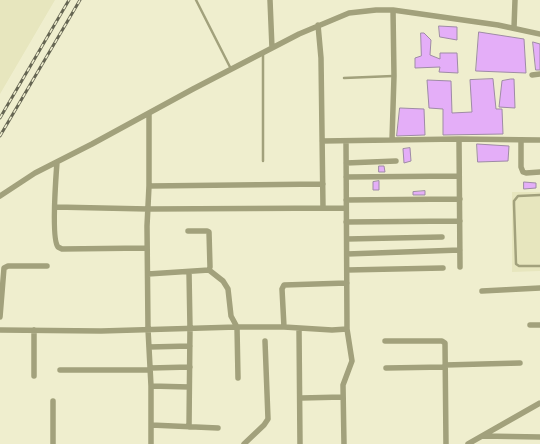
<!DOCTYPE html>
<html>
<head>
<meta charset="utf-8">
<style>
  body { margin:0 }
  canvas { display:block; background:#efeece }
</style>
</head>
<body>
<canvas width="540" height="444"></canvas>
<script>
const context = document.querySelector('canvas').getContext('2d');
context.lineJoin = 'round';
function paint(path, color) {
  context.fillStyle = color;
  context.fill(path, 'evenodd');
}
function trace(path, color, width, dash) {
  context.strokeStyle = color;
  context.lineWidth = width;
  context.lineCap = dash ? 'butt' : 'round';
  context.setLineDash(dash || []);
  context.stroke(path);
}
const built = new Path2D(`
  M0,0H55L0,94Z
  M512,192H540V271L512,272Z`);
const building = new Path2D(`
  M439,26L457,27V40L440,37Z
  M479,32L524,39L526,73L476,71Z
  M421,33H424L431,40L430,55L440,59V53H457L458,73L439,72L440,67L415,68V58L421,56Z
  M533,42L540,44V70H536Z
  M493,79L496,109H502L503,134L443,135V109L429,108L427,80L451,81L452,113L472,112L470,80Z
  M511,79H514L515,108L499,107L502,81Z
  M400,108L424,109L425,135L397,136Z
  M477,144L509,146L508,161L478,162Z
  M410,148L411,161L404,163L403,149Z
  M379,166H384L385,172H379Z
  M379,181V190H373V182Z
  M524,182L536,183V188L524,189Z
  M425,191V195H413V192Z`);
const service = new Path2D(`
  M196,0L231,69
  M263,54V161
  M344,78L393,76
  M540,195L518,196L514,201V204L516,264L519,266H540`);
const minor = new Path2D(`
  M270,0L272,48
  M318,25L321,58L323,208
  M514,28L515,0
  M532,75L540,74
  M149,113V186L147,226L148,329L151,386V444
  M459,139L460,267
  M392,140L394,76L393,10
  M521,140V167L523,172L526,173L540,172
  M322,141L459,139L540,140
  M57,162C56,176 51,239 58,247L62,249L147,248
  M346,163L396,161
  M346,177L459,176
  M149,186L323,184
  M0,196L35,173L92,144L193,89L299,34L349,13L376,10H393L498,25L540,34
  M346,200L460,199
  M55,207L148,209L346,208
  M346,222L460,221
  M347,239L442,237
  M347,254L460,250
  M209,270L223,281L228,289L231,316L237,327L238,378
  M347,270L443,268
  M189,272L190,328L189,427
  M148,274L209,270L210,267L209,232L207,231H188
  M482,291L540,288
  M0,317L4,268L8,266H47
  M530,325H540
  M284,327L282,289L284,285L347,283
  M299,328L300,444
  M0,330L101,331L237,327H284L332,330L347,329
  M34,330V376
  M385,341H442L445,343L446,444
  M149,347L190,346
  M445,365L520,363
  M150,368L190,367
  M386,368L445,367
  M60,370H150
  M151,386L189,387
  M301,398L343,397
  M151,425L218,428
  M482,436L540,437
  M53,444V401
  M244,444L264,425L268,419L265,341
  M344,444L343,385L352,361L347,329L346,141
  M468,444L540,403`);
const rail = new Path2D(`
  M0,118L69,0
  M0,136L80,0`);
paint(built, '#e7e6be');
paint(building, '#e4aef8');
trace(building, '#9e8ba5', 1);
trace(service, '#a2a17c', 2.5);
trace(minor, '#a2a17c', 5.5);
trace(rail, '#666653', 3);
trace(rail, '#efeece', 1.5, [4.5]);
</script>
</body>
</html>
